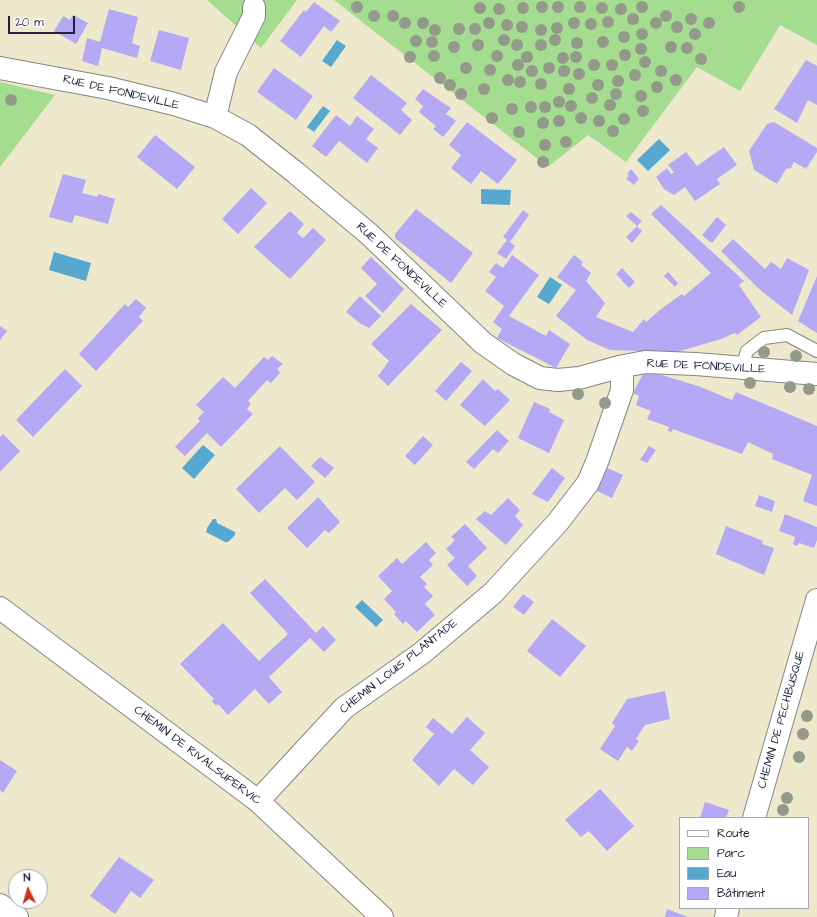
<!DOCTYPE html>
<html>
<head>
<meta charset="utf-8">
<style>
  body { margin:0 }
  #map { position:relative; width:817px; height:917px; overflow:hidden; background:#eee8cc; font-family:"Architects Daughter",sans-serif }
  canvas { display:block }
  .legend { position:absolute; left:679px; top:817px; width:130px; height:92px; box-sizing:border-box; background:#fff; border:1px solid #a7a7b1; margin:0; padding:5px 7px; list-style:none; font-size:12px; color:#22223b }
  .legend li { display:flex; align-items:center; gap:8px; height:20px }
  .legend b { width:20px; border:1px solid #a7a7b1 }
  .north { position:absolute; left:8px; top:869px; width:40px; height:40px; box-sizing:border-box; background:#fff; border:1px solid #a7a7b1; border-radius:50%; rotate:355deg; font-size:11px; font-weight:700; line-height:16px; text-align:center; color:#22223b }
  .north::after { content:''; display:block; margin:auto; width:14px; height:18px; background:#c8321e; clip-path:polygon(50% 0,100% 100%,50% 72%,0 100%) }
  .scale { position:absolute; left:8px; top:16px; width:67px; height:18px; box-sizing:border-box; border:2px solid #22223b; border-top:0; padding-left:5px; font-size:12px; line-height:14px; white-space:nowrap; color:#22223b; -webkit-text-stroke:3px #fff; paint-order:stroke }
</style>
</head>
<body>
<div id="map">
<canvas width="817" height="917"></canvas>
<ul class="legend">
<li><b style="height:5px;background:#fff"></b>Route</li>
<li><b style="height:11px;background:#a4dd8f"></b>Parc</li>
<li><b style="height:11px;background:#56a8d1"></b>Eau</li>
<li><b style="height:11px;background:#b5a9f6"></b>Bâtiment</li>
</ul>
<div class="north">N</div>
<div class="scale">20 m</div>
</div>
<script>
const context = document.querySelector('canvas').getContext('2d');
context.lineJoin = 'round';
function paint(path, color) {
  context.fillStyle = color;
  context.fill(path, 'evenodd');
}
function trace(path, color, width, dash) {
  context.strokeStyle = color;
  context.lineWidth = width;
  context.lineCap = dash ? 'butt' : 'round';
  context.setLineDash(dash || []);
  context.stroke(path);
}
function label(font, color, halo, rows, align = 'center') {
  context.font = font + ' "Architects Daughter",sans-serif';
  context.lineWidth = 3;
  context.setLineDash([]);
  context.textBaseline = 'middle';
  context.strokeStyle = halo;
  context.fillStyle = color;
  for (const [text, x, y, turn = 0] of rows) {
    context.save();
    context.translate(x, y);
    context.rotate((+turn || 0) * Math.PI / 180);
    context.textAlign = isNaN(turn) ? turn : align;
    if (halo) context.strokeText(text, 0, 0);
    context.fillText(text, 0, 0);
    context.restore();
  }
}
const green = new Path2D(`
  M207,0H297L261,48Z
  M334,0H817V45L780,25L740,91L697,67L626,162L588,135L548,167Z
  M0,82L55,95L0,167Z`);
const water = new Path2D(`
  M337,40L346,46L331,67L322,61Z
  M323,106L330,111L314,132L307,127Z
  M659,139L670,150L648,171L637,160Z
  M481,189L511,190L510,205L481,204Z
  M54,252L91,263L86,281L49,270Z
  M550,277L562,285L549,304L537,297Z
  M203,445L215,455L194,479L182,468Z
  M213,519H216L217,523L235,532V535L228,542H225L206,532L207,528Z
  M362,600L383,620L376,627L355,607Z`);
const building = new Path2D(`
  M314,2L340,21L331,32L324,26L301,57L280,41L304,10L306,12Z
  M109,9L138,17L132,43L140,46L137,58L102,48L98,66L82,61L87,38L100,42Z
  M73,15L88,23L76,44L54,31L63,16L70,20Z
  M159,30L189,38L181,70L150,61Z
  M806,60L817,66V105L808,100L797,123L774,109Z
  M274,68L313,96L296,120L257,92Z
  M371,75L407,103L401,110L412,120L400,135L353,98Z
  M423,89L451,108L446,114L456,121L443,137L433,129L436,126L419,112L423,106L415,99Z
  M336,115L350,126L357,116L374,129L366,139L378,148L367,163L339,141L326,157L312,146Z
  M467,122L517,160L498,184L481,171L471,184L451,168L461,155L449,145Z
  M774,122L817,148V152L806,169L794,162L791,168L786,169L777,184L754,170L749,151L767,124Z
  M155,135L195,167L177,189L137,157Z
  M724,147L737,165L717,179L720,184L695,201L685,187L674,195L664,189L656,177L667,168L671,174L674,172L668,165L686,152L697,166Z
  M631,169L639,179L634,185L626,179L629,176L627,174Z
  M63,174L86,180L82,193L98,197V194L115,199L108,224L75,215L72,223L49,217Z
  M251,188L267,203L238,234L222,219Z
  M661,205L744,281L739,285L761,317L737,335L735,333L721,339L677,352L610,350L587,340L556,316L576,290L557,277L574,255L583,262L581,265L591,273L586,281L605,303L596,317L633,332L644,319L646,322L661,309L682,294L684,296L711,273L651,214Z
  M416,209L473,253L451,283L395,238V234Z
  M523,210L529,215L510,242L515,246L506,259L497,253L507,240L503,237Z
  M290,211L304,224L297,233L303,238L313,228L326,240L290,279L254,247Z
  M631,212L642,221L637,226L626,216Z
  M717,217L726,225L713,242H710L702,235Z
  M637,226L642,231L632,243L626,237Z
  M733,239L765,269L771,262L781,269L787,258L809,270L792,315L759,289L721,251Z
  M512,255L539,275L509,316L546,336L549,330L570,344L556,368L497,338L502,329L493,322L504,306L485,291L496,277L489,272L496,263L503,268Z
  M371,257L404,289L383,313L365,296L377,284L361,268Z
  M622,268L635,282L629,288L616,274Z
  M668,272L678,283L675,287L664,276Z
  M817,276V333L798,321Z
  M360,296L381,316L369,328L361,324L346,312Z
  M136,299L146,308L139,317L143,321L96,371L79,354L125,304L128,307Z
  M411,304L442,330L388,386L378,376L389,361L371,344Z
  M0,326L7,331L0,340Z
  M272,356L283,364L277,369L280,373L271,383L267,380L248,401L251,404L247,409L253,414L221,447L207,433L185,456L175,447L200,421L198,418L204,412L196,405L223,377L235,388L264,357L268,360Z
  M461,362L472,371L446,401L435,391Z
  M65,369L82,386L33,437L16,420Z
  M645,370L698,386L732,400L736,392L817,426V506L803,501L812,475L772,459L773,454L748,442L742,454L678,431L673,429L672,432L668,431L669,427L647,419L651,411L636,405L639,396L633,393Z
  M483,379L495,391L498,389L510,400L485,426L460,405Z
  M534,402L550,409L549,412L564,420L549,453L518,438Z
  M497,430L509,441L498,453L493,449L474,469L466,462Z
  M3,434L20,451L0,472V437Z
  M423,436L433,445L415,465L405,456Z
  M280,446L315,482L297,500L285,488L259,513L236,489Z
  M649,446L656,450L647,463L640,460Z
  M320,457L334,468L325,478L311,466Z
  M552,468L565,478L548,502L532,494Z
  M607,468L623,475L612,498L597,491Z
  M759,495L775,501L772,512L755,506Z
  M318,497L340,522L329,533L325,530L307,548L287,528Z
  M508,498L520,510L515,516L523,525L506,545L476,519L485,511L491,515Z
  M785,514L817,527V540L814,548L799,543L797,546L793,544L795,537L779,531Z
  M465,524L487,548L468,566L477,576L467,586L447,565L455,558L446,549L455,540L451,537Z
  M726,526L763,541L762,544L774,548L764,575L716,554Z
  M426,542L436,553L429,560L433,565L420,577L427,584L424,587L433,596L425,604L435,615L417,632L406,621L403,624L394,614L396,612L384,599L392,591L378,576L397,558L402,564Z
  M265,579L316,633L323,626L336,640L324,652L310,638L269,677L282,692L269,704L255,689L228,715L218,704L216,706L212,701L214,699L180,664L223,623L259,661L288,634L250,593Z
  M523,594L534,602L524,615L513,607Z
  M552,619L586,646L560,677L527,651Z
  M665,691L670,719L645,725L636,739L639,741L632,751L627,747L618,761L600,749L615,726L612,723L627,699Z
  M467,717L485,733L470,750L489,767L473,785L454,769L439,786L412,760L434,734L426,727L433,718L452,734Z
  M0,760L17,771L3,793L0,790Z
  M600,789L634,826L607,851L589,831L581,837L565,820Z
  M705,802L729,810L726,818H700Z
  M119,857L154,880L140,898L131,891L115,914L90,896Z
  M667,909L688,917H665Z`);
const service = new Path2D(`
  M742,367L747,351L764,338L787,335L817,351`);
const minor = new Path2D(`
  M0,68L108,88L174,104L215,117L248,135L296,173L369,234L483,343L513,364L540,378L558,380L579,378L619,367L645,362L696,364L817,374
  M215,117L226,72L254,16V7
  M0,608L258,801L382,917
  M258,801L344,708L422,653L493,593L558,522L588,483L597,462L622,390V377L619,367
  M0,905L17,917`);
const tertiary = new Path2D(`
  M754,818L817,600
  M726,917L728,908`);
const trees = [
  [357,7],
  [542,7],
  [558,7],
  [580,7],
  [642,7],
  [739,7],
  [480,8],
  [523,8],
  [602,8],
  [499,9],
  [621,9],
  [374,16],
  [393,16],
  [666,16],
  [633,19],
  [691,19],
  [608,22],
  [405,23],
  [423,23],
  [489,23],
  [574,23],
  [656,23],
  [709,23],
  [591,24],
  [507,25],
  [522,27],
  [677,27],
  [557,28],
  [459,29],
  [475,29],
  [435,30],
  [541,30],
  [642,34],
  [695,34],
  [624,37],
  [504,40],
  [555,40],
  [416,41],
  [432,42],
  [603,42],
  [577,43],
  [478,45],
  [517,45],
  [541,45],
  [454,47],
  [671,47],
  [687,48],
  [641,49],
  [625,55],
  [434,56],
  [497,56],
  [410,57],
  [527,57],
  [576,57],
  [563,58],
  [701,59],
  [645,62],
  [518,65],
  [594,65],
  [612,65],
  [466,68],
  [549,68],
  [490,70],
  [532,71],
  [564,71],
  [661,71],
  [579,74],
  [635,75],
  [440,78],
  [508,80],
  [676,80],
  [618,81],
  [520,82],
  [541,84],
  [450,85],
  [598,85],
  [657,87],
  [484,89],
  [569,89],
  [461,94],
  [616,94],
  [641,96],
  [592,98],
  [11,100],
  [559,102],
  [610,105],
  [571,106],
  [531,107],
  [545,107],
  [512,109],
  [643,111],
  [492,118],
  [581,118],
  [624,119],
  [559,121],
  [599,121],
  [543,123],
  [613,131],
  [519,132],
  [566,142],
  [545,145],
  [543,162],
  [764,352],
  [796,356],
  [750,383],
  [790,387],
  [809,389],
  [578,394],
  [605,403],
  [807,716],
  [803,734],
  [799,757],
  [787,798],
  [783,810]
];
const streetNames = [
  ["RUE DE FONDEVILLE",121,93,13],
  ["RUE DE FONDEVILLE",401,266,43],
  ["RUE DE FONDEVILLE",706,367,3],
  ["CHEMIN LOUIS PLANTADE",399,667,-38],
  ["CHEMIN DE PECHBUSQUE",782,720,-74],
  ["CHEMIN DE RIVALSUPERVIC",197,756,37]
];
paint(green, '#a4dd8f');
paint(water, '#56a8d1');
paint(building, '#b5a9f6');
trace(service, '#888584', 14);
trace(minor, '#888584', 24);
trace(tertiary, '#888584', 24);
trace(service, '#fff', 12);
trace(minor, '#fff', 22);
trace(tertiary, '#fff', 22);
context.fillStyle = '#939a8a';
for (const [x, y] of trees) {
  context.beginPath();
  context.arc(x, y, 6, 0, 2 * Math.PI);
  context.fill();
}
label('12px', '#22223b', '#fff', streetNames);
</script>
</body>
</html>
